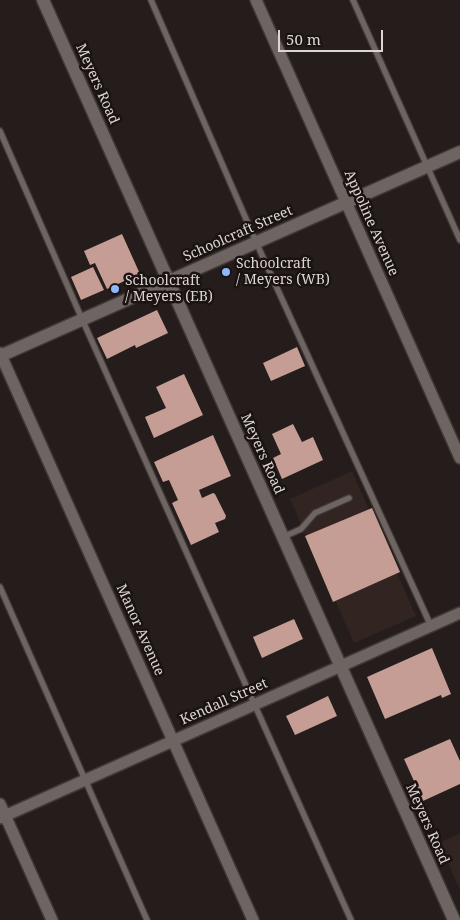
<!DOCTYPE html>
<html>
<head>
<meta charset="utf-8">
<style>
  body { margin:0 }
  #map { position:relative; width:460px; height:920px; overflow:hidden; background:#241d1b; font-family:"Noto Serif",serif }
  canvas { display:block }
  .scale { position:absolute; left:278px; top:30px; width:105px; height:22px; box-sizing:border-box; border:2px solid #dbd5d4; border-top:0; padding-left:6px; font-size:15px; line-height:18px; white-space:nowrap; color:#dbd5d4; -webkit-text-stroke:4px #1b1312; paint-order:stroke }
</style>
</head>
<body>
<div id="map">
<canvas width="460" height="920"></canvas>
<div class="scale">50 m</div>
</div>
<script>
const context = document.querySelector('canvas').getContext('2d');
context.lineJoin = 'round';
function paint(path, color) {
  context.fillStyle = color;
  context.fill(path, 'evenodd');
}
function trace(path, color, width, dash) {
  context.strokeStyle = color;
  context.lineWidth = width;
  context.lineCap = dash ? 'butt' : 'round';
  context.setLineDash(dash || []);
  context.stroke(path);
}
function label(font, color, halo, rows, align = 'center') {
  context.font = font + ' "Noto Serif",serif';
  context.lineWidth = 5;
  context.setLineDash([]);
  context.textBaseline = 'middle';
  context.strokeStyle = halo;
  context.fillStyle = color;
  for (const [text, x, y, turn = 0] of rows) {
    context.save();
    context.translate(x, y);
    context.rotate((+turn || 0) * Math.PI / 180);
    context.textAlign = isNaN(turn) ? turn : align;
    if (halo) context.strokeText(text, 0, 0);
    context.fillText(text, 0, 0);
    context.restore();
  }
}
const built = new Path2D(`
  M352,471L416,616L354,643L290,499Z
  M460,833V890L439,843Z`);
const building = new Path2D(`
  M122,234L140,274L107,289L95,263L90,265L84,251Z
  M93,267L104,290L81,300L71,277Z
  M157,310L168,333L136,348L135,345L107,359L97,338Z
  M297,347L305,366L271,381L263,363Z
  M184,374L203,415L154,438L145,417L166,408L156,387Z
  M293,424L302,442L313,437L323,460L282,479L273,458L281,454L272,434Z
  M213,435L231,476L199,490L202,498L213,493L215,494L226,516L225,519L215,523L219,532L191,545L172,503L178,500L169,480L163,482L154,462Z
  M372,508L400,572L333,602L305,536Z
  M294,619L303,639L262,658L253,637Z
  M432,648L451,694L442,698L441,695L385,719L367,677Z
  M328,696L337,716L295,735L286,716Z
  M450,739L460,761V784L423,801L404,759Z`);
const lane = new Path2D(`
  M151,0L256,242L431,626
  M353,0L460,240
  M0,131L82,319L351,920
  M283,537L301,529L315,513L349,498
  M0,587L147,920`);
const street = new Path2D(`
  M256,0L460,458
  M0,353L253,920
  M0,804L52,920
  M0,818L460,613`);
const secondary = new Path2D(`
  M43,0L454,920
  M0,356L460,152`);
const markers = [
  [226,272,5,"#8db9fc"],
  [115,289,5,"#8db9fc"]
];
const streetNames = [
  ["Meyers Road",97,84,66],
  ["Appoline Avenue",371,223,66],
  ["Schoolcraft Street",238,234,-24],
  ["Meyers Road",262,454,66],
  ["Manor Avenue",140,630,66],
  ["Kendall Street",224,702,-24],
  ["Meyers Road",427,824,66]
];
const poiNames = [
  ["Schoolcraft",236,264],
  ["/ Meyers (WB)",236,280],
  ["Schoolcraft",125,281],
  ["/ Meyers (EB)",125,297]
];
paint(built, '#312421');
paint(building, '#c69d95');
trace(lane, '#3e3837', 8);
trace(street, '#3e3837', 14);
trace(secondary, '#3e3837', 15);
trace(lane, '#6e6462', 5.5);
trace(street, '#6e6462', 11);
trace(secondary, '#6e6462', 12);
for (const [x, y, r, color] of markers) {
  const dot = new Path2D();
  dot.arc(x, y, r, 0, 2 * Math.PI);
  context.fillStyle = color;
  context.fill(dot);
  trace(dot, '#1b1312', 2);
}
label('14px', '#dbd5d4', '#1b1312', streetNames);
label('14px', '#dbd5d4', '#1b1312', poiNames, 'left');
</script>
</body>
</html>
